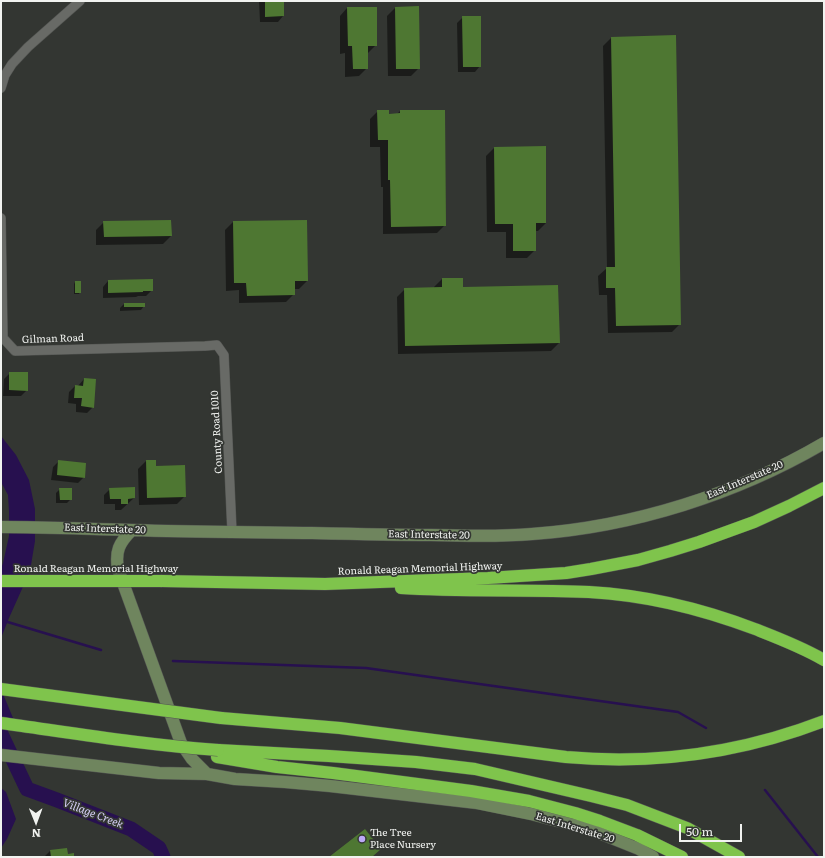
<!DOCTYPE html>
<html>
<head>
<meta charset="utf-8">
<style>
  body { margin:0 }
  #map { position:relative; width:825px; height:858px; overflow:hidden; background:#333632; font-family:Literata,serif }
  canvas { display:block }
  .frame { position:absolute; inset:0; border:2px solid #f1f3f0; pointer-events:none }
  .north { position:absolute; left:16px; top:802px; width:40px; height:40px; -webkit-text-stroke:3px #333632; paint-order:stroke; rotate:179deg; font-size:11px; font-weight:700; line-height:16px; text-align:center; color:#f1f3f0 }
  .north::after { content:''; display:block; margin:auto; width:14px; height:18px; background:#f1f3f0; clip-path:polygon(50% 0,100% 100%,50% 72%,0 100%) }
  .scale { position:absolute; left:679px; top:824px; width:63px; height:18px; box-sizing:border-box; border:2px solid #f1f3f0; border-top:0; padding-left:5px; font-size:12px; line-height:14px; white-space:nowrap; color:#f1f3f0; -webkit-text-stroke:3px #333632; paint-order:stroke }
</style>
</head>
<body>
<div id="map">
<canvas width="825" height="858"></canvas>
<div class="frame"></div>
<div class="north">N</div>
<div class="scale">50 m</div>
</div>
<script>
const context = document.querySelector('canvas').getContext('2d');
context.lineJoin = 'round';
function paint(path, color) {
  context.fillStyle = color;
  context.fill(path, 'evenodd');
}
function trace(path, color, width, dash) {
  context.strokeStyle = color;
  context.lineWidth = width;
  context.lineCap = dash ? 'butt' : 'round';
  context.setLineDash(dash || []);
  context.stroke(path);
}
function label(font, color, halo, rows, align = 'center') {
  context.font = font + ' Literata,serif';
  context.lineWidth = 3.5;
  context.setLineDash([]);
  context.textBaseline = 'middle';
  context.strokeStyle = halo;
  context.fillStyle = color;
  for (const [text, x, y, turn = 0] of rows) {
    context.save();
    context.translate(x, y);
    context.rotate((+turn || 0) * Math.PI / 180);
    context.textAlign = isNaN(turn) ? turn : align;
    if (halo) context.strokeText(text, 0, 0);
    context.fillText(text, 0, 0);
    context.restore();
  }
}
const water = new Path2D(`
  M1,436L16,455L29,480L35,509V541L30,571L9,618L1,638V569L3,563L9,536V511L8,495L1,482Z
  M1,689L13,718L1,719Z
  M1,788L6,792L16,819L7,839L1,848Z`);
const shadow = new Path2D(`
  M259,1H283V16L278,22H260Z
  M347,8L376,45L368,53H367V68L359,76L345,77V53L340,54V16Z
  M395,8L419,68L411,76H388L387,16Z
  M463,17L480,66L475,72H458L457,23Z
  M675,36L680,324L672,332L608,333L607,295H599L598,276L607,268L603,46L611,38Z
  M378,111L388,115L397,114L400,111L445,225L437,233L383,234V187H381L380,147H370V119Z
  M494,148L546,223L538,231H535V250L527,258H506V232H487L486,156Z
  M104,222L171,236L163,244L96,245V230Z
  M233,222L307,281L299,289H294V294L286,302L239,303V290L226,291L225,230Z
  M442,279L462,288L559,343L551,351L398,354L397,297L405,289L434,288V287Z
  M108,281L152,290L146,296H138L136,297L103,298V287Z
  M75,282L80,292L79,294H74V284Z
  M124,304L144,306L141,310L120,311V308Z
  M10,373L27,390L21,396H3L4,379Z
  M84,379L93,407L87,413L76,412V404L68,403L69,392L75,386H78Z
  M59,461L84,477L78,483L51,480L53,467Z
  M146,461L155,467L185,496L177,504L139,505L138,469Z
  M60,489L71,499L67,503H56V493Z
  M110,489L134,498L121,510H115V504H104V495Z
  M50,851L67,855L73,857H44Z`);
const stream = new Path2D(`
  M1,620L101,650
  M173,661L366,668L678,712L706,728
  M765,790L818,857`);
const river = new Path2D(`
  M1,734L27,789L57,800L131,829L159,848L163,857`);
const building = new Path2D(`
  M265,1H284V16L265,17Z
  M419,6L420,69H396L395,7Z
  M347,7H377V46H368V69H353L352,46H348Z
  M462,16H481V67H463Z
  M676,35L681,325L616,326L615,288H606V267H615L611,37Z
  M377,110H389V114L400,113V110H445L446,226L391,227L390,180H388V140H378Z
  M546,146V223H536V251H513V224H495L494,147Z
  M171,220L172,236L104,237L103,221Z
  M307,220L308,281H295V295L247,296L246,283H234L233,221Z
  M442,278H463V287L558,285L560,343L405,346L404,288L442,287Z
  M153,279V291H143V292L108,293V280Z
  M75,281H81V293H75Z
  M124,303H145V307H124Z
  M9,372H28V391L9,390Z
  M84,378L96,379L94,408L81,406L82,398H74L75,385L83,386Z
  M58,460L86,463L85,478L57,475Z
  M146,460H156V466L185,465L186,497L147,498Z
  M135,487V498L128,499V504H121V499H110L109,488Z
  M59,488H72V500H60Z
  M365,829L381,849L372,857H329Z
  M67,848L68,854L74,853V857H51L50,850Z`);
const street = new Path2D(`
  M1,88L5,75L12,64L28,47L80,1
  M1,218L3,338L15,351L205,346L217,345L224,355L232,532`);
const secondary = new Path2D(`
  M1,527C45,527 88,529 132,530C191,532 250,532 309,533C350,534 390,535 431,535C465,536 499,537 532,534C633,527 737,494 824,443
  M132,530C119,543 115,551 118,569L181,743L192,759L207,774
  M1,755L159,773L207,774L235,779L285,782L330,786L477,803L531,814L581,827L594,831L639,849L653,857`);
const highway = new Path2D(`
  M162,581L325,584L488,578L566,573L591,569L638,560L670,551L699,542L754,522L789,506L824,488
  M401,588C463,592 526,589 589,592C646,595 702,609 755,629C778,638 802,647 824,660
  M221,718L340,728L566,757C655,765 741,753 824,721
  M218,750L329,756L416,762L475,769L591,796L627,805L687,828L739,857
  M217,757L277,767L333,773L471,791L529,801L575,813L600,821L637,835L682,857`);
const highwayBridge = new Path2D(`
  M1,581H162
  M1,689L221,718
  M1,723C73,733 145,745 218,750`);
const markers = [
  [362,839,4,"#bbaaf6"]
];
const streetNames = [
  ["Gilman Road",53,339,-2],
  ["County Road 1010",217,432,-93],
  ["East Interstate 20",745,480,-23],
  ["East Interstate 20",105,529,2],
  ["East Interstate 20",429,535,1],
  ["Ronald Reagan Memorial Highway",96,569],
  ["Ronald Reagan Memorial Highway",420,569,-2],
  ["East Interstate 20",575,828,17]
];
const poiNames = [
  ["The Tree",370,833],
  ["Place Nursery",370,845]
];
const waterNames = [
  ["Village Creek",93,814,21]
];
paint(water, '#27104f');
paint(shadow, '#0007');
trace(stream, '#27104f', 2.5);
trace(river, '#27104f', 15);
paint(building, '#4e7732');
trace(street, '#535552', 10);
trace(secondary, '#535552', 13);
trace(highway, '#535552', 13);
trace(street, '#686a66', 9);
trace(secondary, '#6f855e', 12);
trace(highway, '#7fc44c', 12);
trace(highwayBridge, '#535552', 13, []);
trace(highwayBridge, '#7fc44c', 12);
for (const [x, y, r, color] of markers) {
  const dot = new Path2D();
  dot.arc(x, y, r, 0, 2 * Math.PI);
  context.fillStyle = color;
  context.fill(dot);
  trace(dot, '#333632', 1.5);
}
label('10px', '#f1f3f0', '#333632', streetNames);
label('10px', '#f1f3f0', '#333632', poiNames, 'left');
label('italic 11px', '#d6cff6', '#333632', waterNames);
</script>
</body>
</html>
